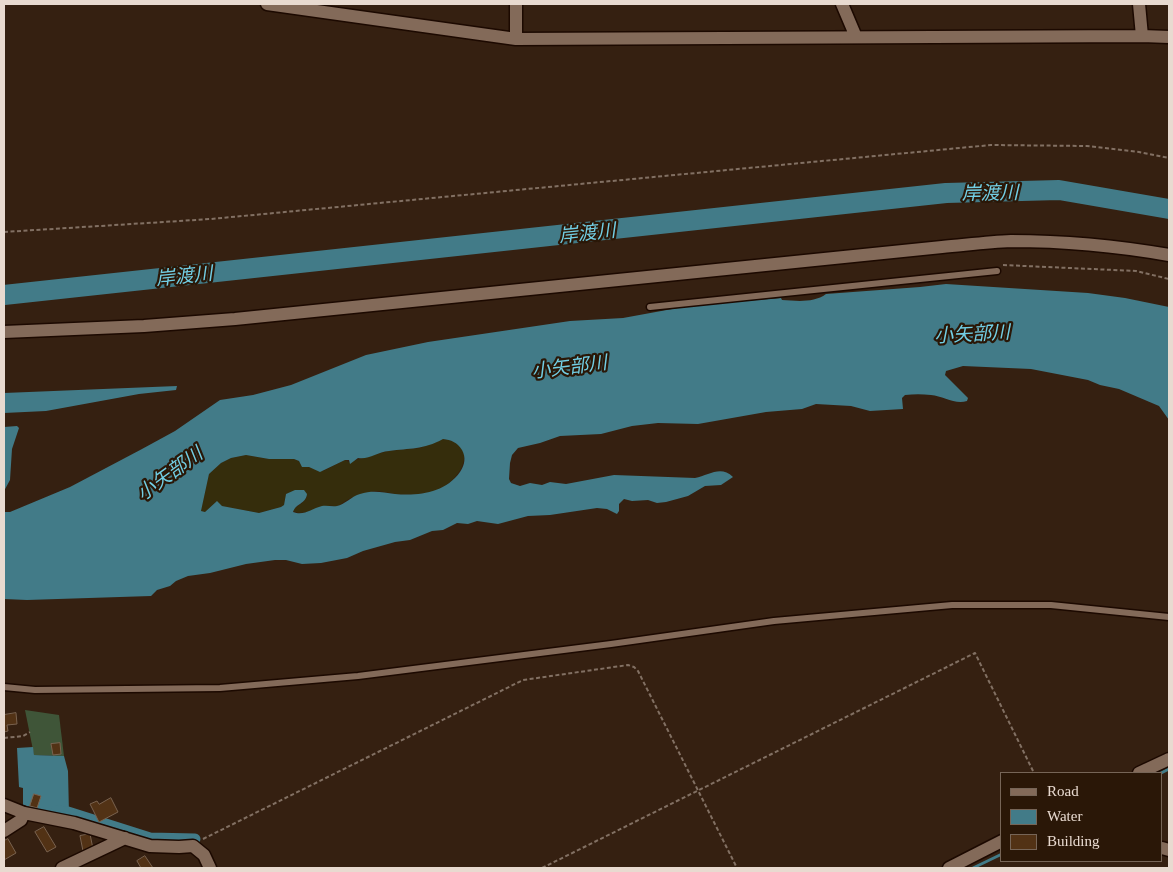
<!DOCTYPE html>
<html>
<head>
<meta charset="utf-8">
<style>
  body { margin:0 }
  #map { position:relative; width:1173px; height:872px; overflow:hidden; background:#352011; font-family:Georgia,serif }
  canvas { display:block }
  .frame { position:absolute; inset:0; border:5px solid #e8dad0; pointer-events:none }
  .legend { position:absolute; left:1000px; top:772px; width:162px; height:90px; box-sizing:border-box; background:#2a1707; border:1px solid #766557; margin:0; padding:6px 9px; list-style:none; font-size:15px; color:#e8dad0 }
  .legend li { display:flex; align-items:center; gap:10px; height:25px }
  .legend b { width:25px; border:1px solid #766557 }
</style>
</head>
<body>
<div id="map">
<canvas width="1173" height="872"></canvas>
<div class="frame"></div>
<ul class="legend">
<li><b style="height:6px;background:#836a59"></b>Road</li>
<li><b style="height:14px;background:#427b88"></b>Water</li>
<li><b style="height:14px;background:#523215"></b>Building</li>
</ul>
</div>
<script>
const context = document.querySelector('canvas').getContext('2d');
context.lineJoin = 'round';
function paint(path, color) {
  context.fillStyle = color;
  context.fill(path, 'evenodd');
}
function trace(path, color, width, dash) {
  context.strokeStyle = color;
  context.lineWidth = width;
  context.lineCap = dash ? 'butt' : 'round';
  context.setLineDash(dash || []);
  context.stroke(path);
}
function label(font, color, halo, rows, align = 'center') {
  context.font = font + ' Georgia,"Noto Sans JP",serif';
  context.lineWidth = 4.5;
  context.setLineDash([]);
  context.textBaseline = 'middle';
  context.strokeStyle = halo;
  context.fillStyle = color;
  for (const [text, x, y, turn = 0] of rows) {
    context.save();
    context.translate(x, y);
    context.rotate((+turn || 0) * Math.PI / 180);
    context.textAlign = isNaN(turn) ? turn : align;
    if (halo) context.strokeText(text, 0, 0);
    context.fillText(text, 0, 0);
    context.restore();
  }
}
const green = new Path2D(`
  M25,710L59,715L64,756L34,755Z`);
const sand = new Path2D(`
  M443,439C481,444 461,481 437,490C424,495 408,495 395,494C389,493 382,491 376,491C368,492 354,496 347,500C343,502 341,505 337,506C332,507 334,505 329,506C317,506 305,517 293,511L295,508L302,503L307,497L299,490L286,494L284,505L281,507L259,513L222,506L216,502L205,512L201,511L209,474L221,463L231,458L246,455L269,459H294L299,461L301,465L323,471L345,460L349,462L388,451L420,448Z`);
const water = new Path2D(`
  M946,284L1088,293L1125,298L1169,307V420L1159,406L1119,389L1100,385L1088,380L1031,369L963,366L946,371L945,375L968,398L967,401C955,405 943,396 931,395C922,394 914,394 905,395L902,398L903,409L870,411L851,406L816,404L802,409L766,412L698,424L658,423L632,426L601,434L560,436L540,443L518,448L512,455L510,463L509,479L511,483L520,486L530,483L542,485L550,482L566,484L614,475L695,478C709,475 721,465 733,477L721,485L705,486L688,496L666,502L657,503L648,500L632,501L624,499L619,504V511L617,514L607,509L597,508L550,515L528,516L498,524L477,521L468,524L457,523L443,530L432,531L410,540L395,542L363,551L347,558L321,563L302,564L286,560H275L246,564L210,573L188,576L176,581L170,586L157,590L151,596L27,600L4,599V512H10L70,487L142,449L175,431L220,400L253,395L291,385L366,355L428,342L570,321L623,318L694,305L781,298L782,300C797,301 814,303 826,294L920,287ZM443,439C451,440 457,442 462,450C466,457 465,465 460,472C445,493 419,496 395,494C382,492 372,490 360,494C352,496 344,505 337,506C332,507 327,505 322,506C311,509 304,516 293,512C296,503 306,504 307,494L304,490H295L286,494L284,505L281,507L259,513L222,506L217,501L205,512L201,511L209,474L221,463L231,458L246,455L269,459H294L299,461L302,467H309L320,472L345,460H349L350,464L358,458C369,460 377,452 389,451C410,448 423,450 443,439Z
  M177,386L176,390L139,394L46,411L4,413V393Z
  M17,426L19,428L12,449L10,480L4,491V427Z
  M33,747L34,755L64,756L68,771L69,814L46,811L23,805V788L19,787L17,748Z`);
const stream = new Path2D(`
  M1161,773L1169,769
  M973,868L1002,854`);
const canal = new Path2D(`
  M56,811L68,812L150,838L195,839`);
const river = new Path2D(`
  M4,295L946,193L1059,190L1169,209`);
const building = new Path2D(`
  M16,713L17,724L7,725L8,731L4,732V715Z
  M60,743L61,754L53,755L51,744Z
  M34,794L41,796L37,808L30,806Z
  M111,798L118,812L99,822L90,804L97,801L99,804Z
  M44,827L56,847L47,852L35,832Z
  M90,834L93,849L83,851L80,836Z
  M8,839L16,853L4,860V841Z
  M145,856L153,868H141L137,861Z`);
const path = new Path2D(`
  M4,232L211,219L991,145L1087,146L1139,152L1169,158
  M1003,265L1136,271L1169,279
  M4,738L23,736L30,732
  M203,839L523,680L628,665L634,667L638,671L737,868
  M542,868L975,653L1034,773`);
const lane = new Path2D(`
  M650,307L997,271
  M4,687L35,690L220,688L358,676L611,644L774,621L952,605H1051L1169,617`);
const street = new Path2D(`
  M267,4L516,39L1142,36L1169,37
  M842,4L856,37
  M1139,4L1142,36
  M516,39V4
  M4,332L144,326L235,319L942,247C965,245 988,242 1011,241C1064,241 1117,246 1169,255
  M1139,773L1169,759
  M4,805L24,813
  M4,831L21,820L24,813L74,823L150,846L179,847L193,846L204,855L210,868
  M1162,848L1169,850
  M62,868L125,838
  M949,868L1002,841`);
const waterNames = [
  ["岸渡川",990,192,-1],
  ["岸渡川",587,232,-6],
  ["岸渡川",184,275,-6],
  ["小矢部川",972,333,-3],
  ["小矢部川",569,366,-7],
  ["小矢部川",169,473,-36]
];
paint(green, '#3f5538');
paint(sand, '#352d0c');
paint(water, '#427b88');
trace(stream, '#427b88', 3);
trace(canal, '#427b88', 11);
trace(river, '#427b88', 20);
paint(building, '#523215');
trace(building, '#79624f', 1);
trace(lane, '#1c0900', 9);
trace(street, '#1c0900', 15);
trace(path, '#827063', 2, [4, 2.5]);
trace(lane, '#836a59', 6);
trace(street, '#836a59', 12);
label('italic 19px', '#72cee4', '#2a1707', waterNames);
</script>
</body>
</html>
